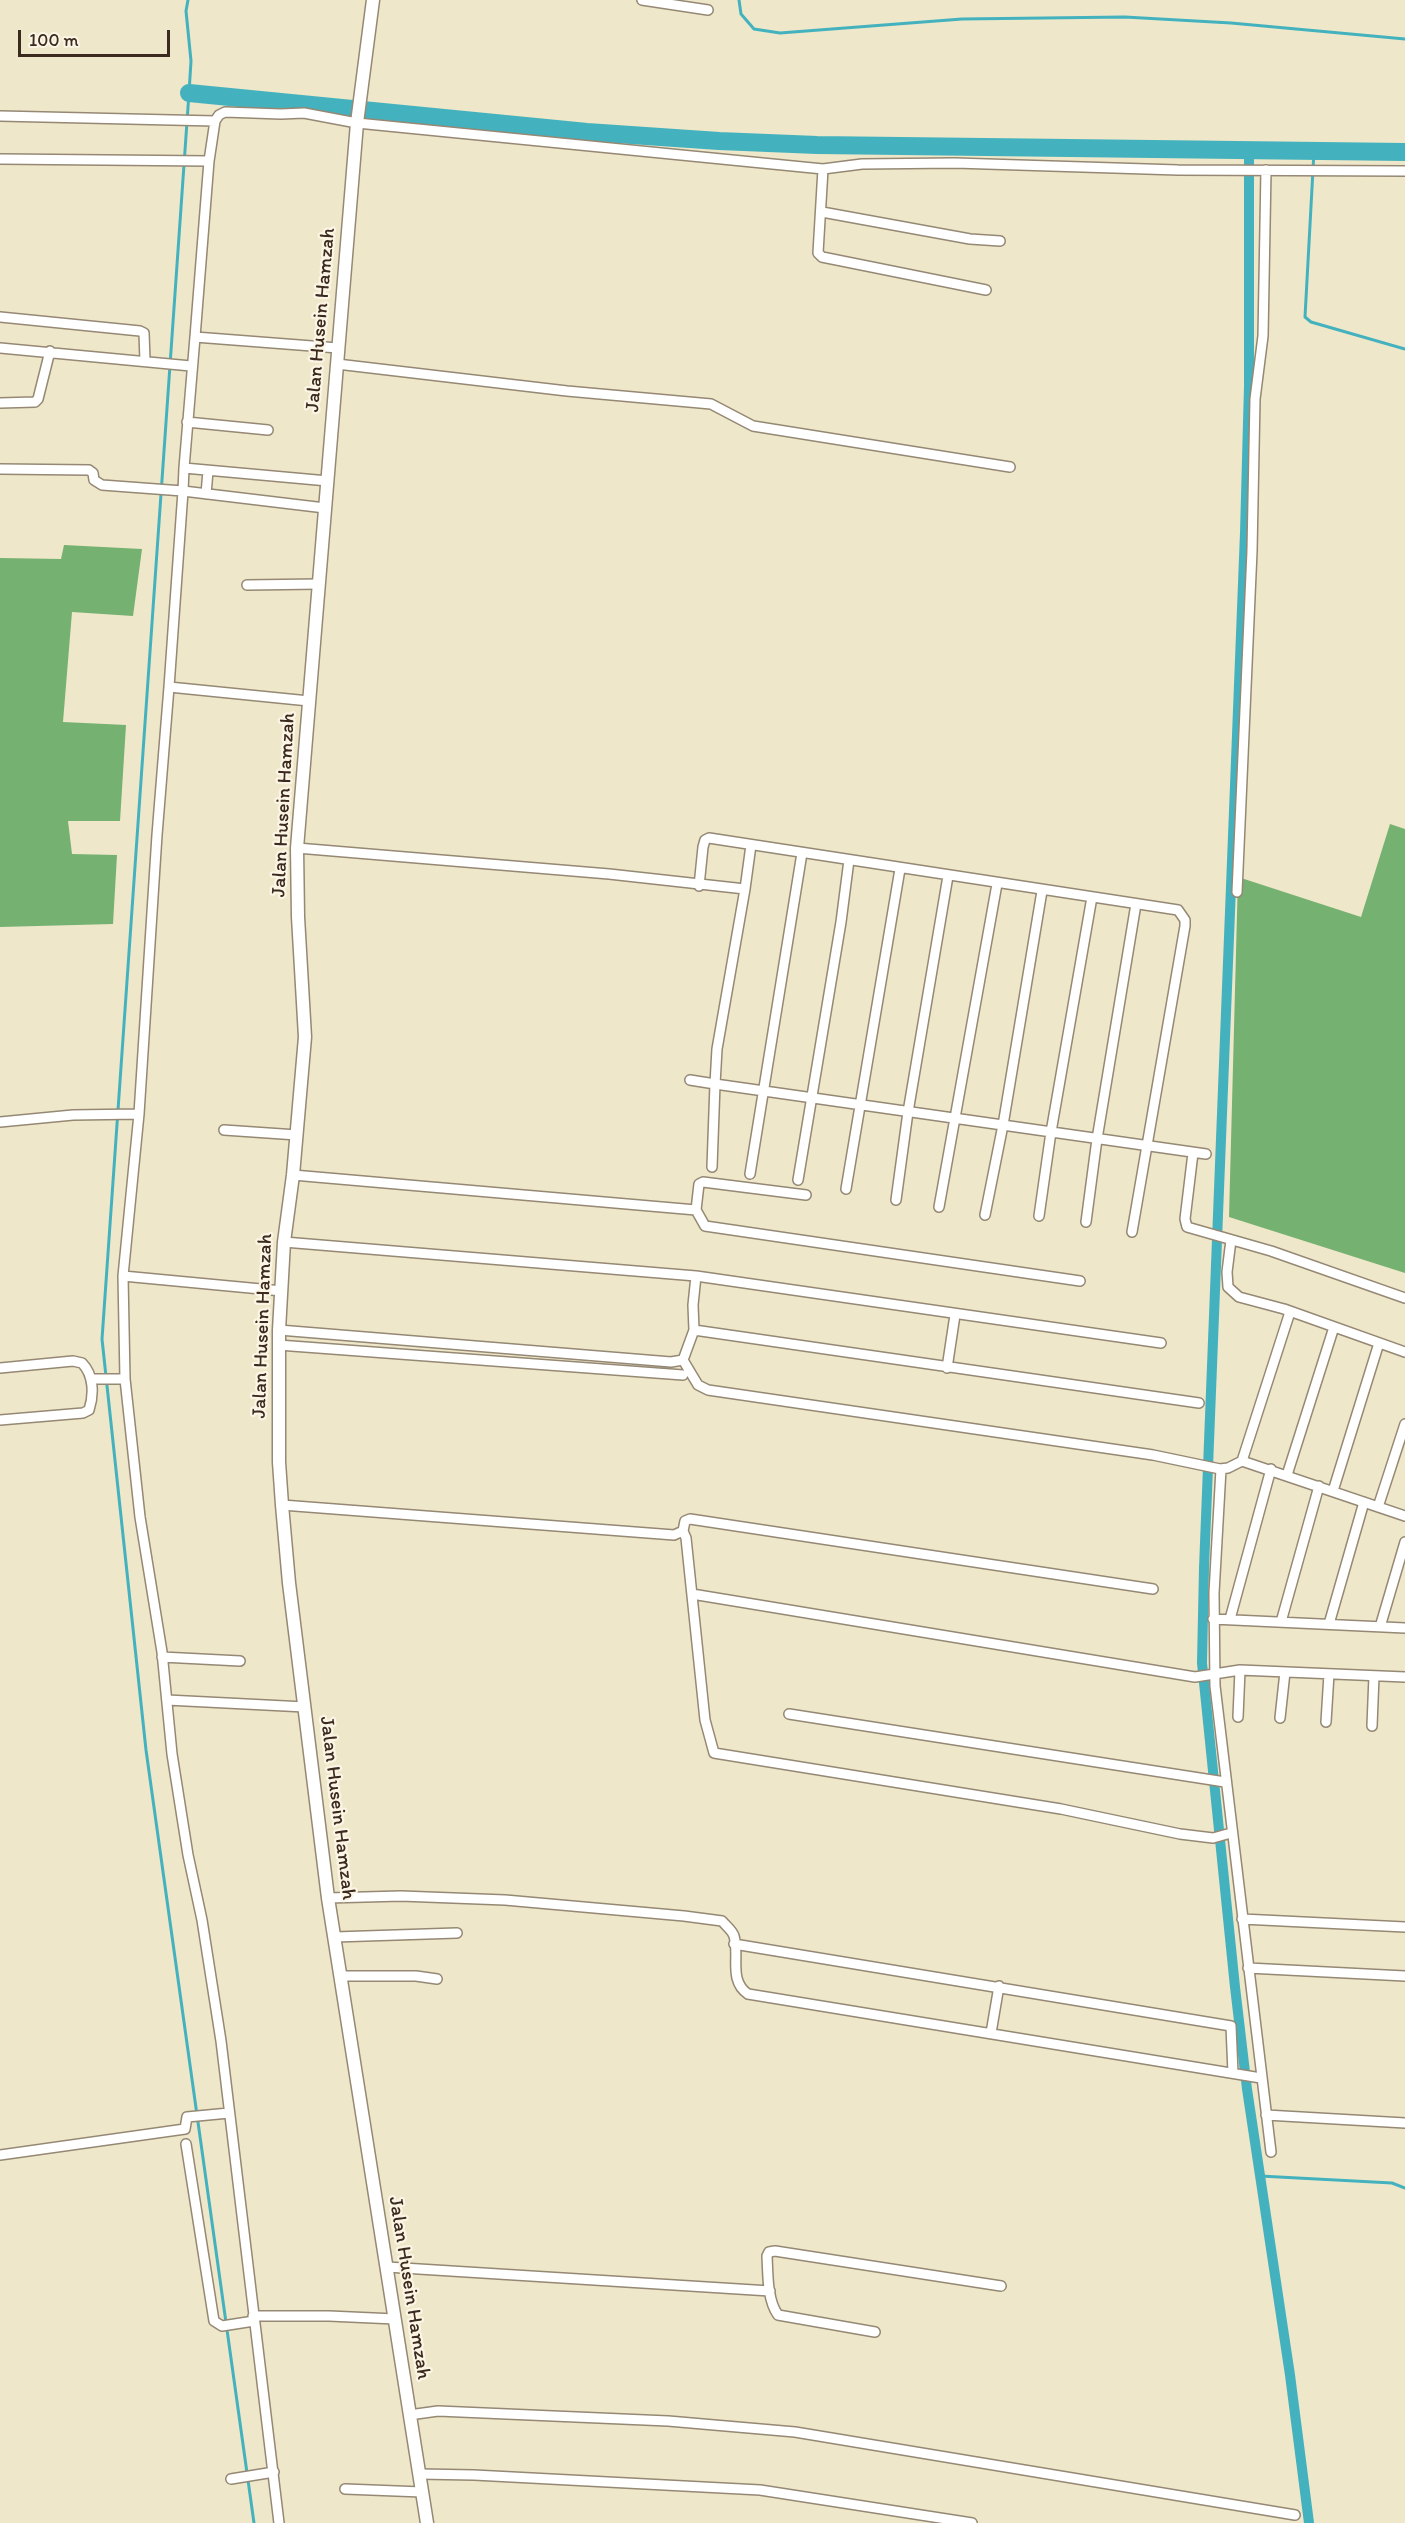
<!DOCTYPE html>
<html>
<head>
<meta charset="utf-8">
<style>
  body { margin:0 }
  #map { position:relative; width:1405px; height:2523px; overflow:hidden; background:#efe7c9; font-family:Itim,sans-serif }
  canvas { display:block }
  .scale { position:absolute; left:18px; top:30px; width:152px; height:27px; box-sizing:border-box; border:3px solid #3b2a1e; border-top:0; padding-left:8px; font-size:18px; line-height:21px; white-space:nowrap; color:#3b2a1e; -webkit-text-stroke:4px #fcf5e5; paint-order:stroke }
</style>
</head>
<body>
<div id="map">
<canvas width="1405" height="2523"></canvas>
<div class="scale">100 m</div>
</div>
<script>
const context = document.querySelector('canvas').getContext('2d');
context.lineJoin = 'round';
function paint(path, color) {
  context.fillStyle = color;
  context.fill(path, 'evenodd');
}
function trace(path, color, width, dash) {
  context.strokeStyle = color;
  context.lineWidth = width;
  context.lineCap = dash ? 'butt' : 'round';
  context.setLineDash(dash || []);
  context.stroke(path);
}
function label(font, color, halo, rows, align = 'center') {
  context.font = font + ' Itim,sans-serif';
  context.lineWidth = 4.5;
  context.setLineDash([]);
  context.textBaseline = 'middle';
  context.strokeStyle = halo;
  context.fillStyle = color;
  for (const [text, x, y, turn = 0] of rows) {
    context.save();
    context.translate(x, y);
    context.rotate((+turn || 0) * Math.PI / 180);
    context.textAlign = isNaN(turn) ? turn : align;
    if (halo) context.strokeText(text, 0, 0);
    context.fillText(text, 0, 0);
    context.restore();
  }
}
const forest = new Path2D(`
  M64,545L142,549L133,616L72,612L63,722L126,725L120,821H68L72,854L117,855L113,924L0,927V558L61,559Z
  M1390,824L1405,829V1273L1229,1217L1238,877L1361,917Z`);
const stream = new Path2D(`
  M188,0L186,11L191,61L189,93L102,1339L146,1750L254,2523
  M739,0L741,14L754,29L780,33L962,19L1125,17L1231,23L1405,39
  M1314,151L1305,317L1311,322L1405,349
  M1260,2176L1392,2183L1405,2188`);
const canal = new Path2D(`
  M1249,150V386L1245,533L1204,1568L1202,1663L1235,1987L1247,2089L1290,2375L1309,2523`);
const river = new Path2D(`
  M189,93L587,132L719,141L817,145L1405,152`);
const minor = new Path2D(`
  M642,0L708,10
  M0,116L215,121
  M0,159L209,161
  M823,169L818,253L822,257L986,290
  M822,212L970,239L1000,241
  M0,317L140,331L144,333L145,361
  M195,337L209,161L215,121L219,115L225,112L281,114L304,113L357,123L823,169L862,164L955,163L1178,170L1405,171
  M0,348L191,366
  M337,364L567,391L711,404L753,426L1010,467
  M0,403L35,402L38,399L50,351
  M187,422L268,430
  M0,469L89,470L93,473L94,480L102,485L183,491L184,468
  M328,481L184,468L195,337L338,348
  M206,494L208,471
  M247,585L319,584
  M169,687L157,835L139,1114L123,1276L125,1379L140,1517L162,1652L172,1754L188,1855L202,1920L221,2041L279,2523
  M309,701L169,687L183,491L325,508
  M297,848L609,874L745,889L751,845
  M699,886L703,847L705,840L709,838L1178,910L1185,920V926L1132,1232
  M745,889L717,1049L715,1084L1206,1154
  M1237,892L1252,551L1255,399L1263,336L1266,170
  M690,1080L715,1084L712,1167
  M0,1122L73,1115L139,1114
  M224,1130L297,1135
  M1193,1153L1185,1219L1187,1227L1271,1251L1405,1298
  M750,1174L802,853
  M293,1175L696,1210
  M798,1180L841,922L849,860
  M846,1189L900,869
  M806,1195L703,1182L699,1184L696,1210L705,1226L1080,1281
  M896,1200L908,1112L948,876
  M939,1207L997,884
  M985,1215L1003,1125L1042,891
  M1039,1216L1051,1132L1092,897
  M1086,1222L1097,1139L1136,904
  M1231,1240L1227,1272L1228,1287L1239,1297L1284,1309L1405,1352
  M284,1242L696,1276
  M123,1276L282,1291
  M279,1330L671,1362L683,1360L694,1330L693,1305L696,1276L1161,1343
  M694,1330L1199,1403
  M278,1345L683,1375
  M683,1360L698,1385L708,1390L1153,1455L1220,1469L1228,1468L1242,1461L1290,1312
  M0,1368L73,1361L82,1363C94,1375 94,1395 89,1410L83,1413L0,1420
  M947,1368L955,1315
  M92,1379H125
  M1242,1461L1405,1516
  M1221,1469L1214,1593L1215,1686L1271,2152
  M1287,1475L1334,1327
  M1333,1491L1379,1343
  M282,1505L674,1535L683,1531L685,1521L690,1519L1153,1589
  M1378,1507L1405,1424
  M683,1531L686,1538L705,1720L714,1753L1061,1809L1180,1834L1213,1838L1231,1833
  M692,1594L1195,1677L1240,1670L1405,1677
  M1213,1619L1405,1628
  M1230,1619L1271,1469
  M1281,1622L1319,1486
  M1329,1624L1364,1502
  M1380,1627L1405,1542
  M162,1657L240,1661
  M167,1700L305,1707
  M789,1714L1225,1782
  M1238,1717L1240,1670
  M1280,1718L1285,1672
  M1326,1722L1329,1674
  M1372,1726L1374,1676
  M328,1898L401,1896L505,1900L684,1916L722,1921C726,1926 732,1930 734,1936C740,1956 728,1980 748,1994L1261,2078
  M1242,1919L1405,1927
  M335,1937L457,1933
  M734,1944L1231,2026L1233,2073
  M1248,1968L1405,1976
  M341,1976H416L437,1979
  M991,2033L999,1986
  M1266,2115L1405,2123
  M186,2144L214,2321L222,2326L254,2321
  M0,2155L185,2129L187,2117L229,2113
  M387,2267L770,2291
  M253,2316H329L395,2319
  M875,2332L778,2315C767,2300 768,2274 767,2256L769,2252L775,2251L1001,2286
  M409,2415L438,2411L668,2421L795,2432L1295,2515
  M419,2474L474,2475L760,2490L972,2523
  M231,2479L274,2472
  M345,2489L422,2492`);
const tertiary = new Path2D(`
  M373,0L357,123L297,848L298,917L305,1037L293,1175L284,1242L279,1330V1462L282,1505L289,1583L328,1898L427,2523`);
const streetNames = [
  ["Jalan Husein Hamzah",321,320,-85],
  ["Jalan Husein Hamzah",284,805,-87],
  ["Jalan Husein Hamzah",263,1326,-88],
  ["Jalan Husein Hamzah",337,1808,83],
  ["Jalan Husein Hamzah",409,2288,81]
];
paint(forest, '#75b170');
trace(stream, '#44b2be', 3);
trace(canal, '#44b2be', 10);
trace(river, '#44b2be', 18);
trace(minor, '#958874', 12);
trace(tertiary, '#958874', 15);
trace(minor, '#fff', 9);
trace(tertiary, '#fff', 12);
label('20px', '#3b2a1e', '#fcf5e5', streetNames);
</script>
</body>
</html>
